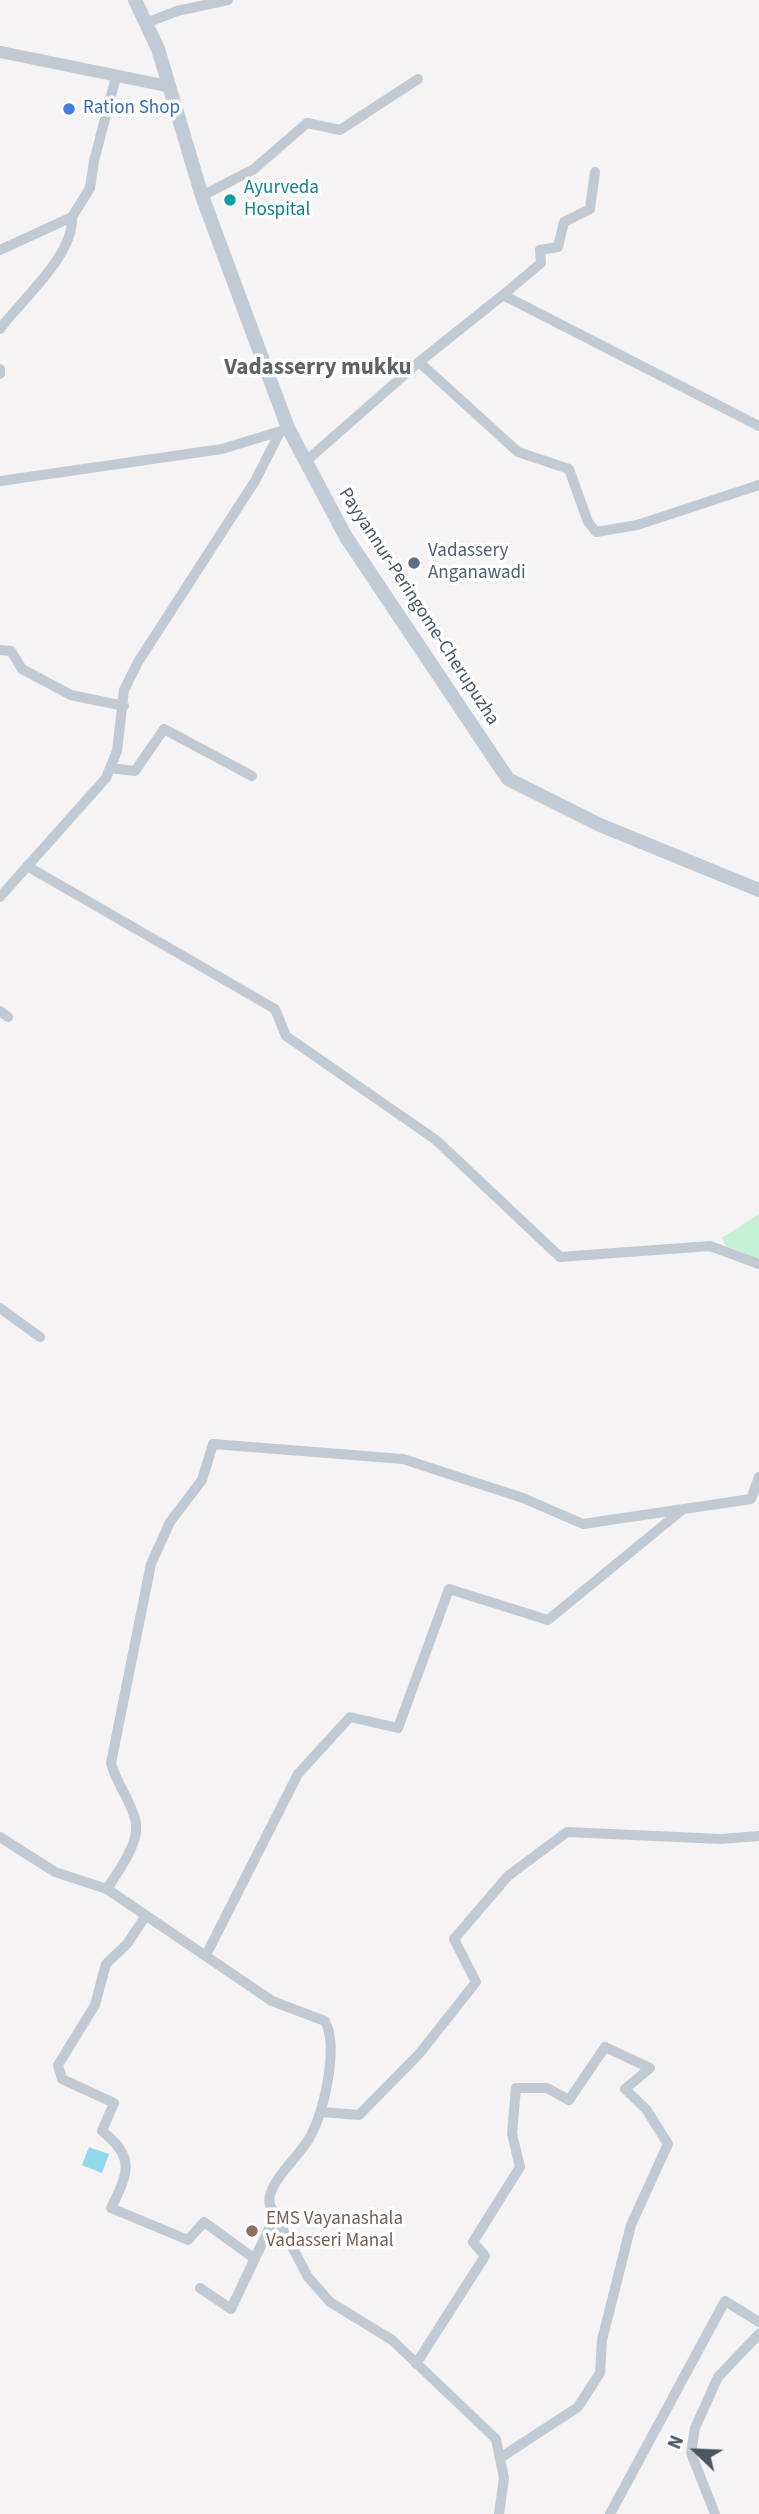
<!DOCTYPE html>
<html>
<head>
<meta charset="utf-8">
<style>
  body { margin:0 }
  #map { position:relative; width:759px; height:2514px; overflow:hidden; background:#f5f3f3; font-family:"Source Sans 3",sans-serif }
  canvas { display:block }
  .north { position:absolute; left:661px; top:2416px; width:70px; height:70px; -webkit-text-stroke:5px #fff; paint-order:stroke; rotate:293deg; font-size:19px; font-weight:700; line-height:28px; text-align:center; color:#4a5661 }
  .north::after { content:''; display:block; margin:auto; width:24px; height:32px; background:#4a5661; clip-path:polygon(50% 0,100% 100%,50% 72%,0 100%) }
</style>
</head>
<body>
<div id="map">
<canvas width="759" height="2514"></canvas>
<div class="north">N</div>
</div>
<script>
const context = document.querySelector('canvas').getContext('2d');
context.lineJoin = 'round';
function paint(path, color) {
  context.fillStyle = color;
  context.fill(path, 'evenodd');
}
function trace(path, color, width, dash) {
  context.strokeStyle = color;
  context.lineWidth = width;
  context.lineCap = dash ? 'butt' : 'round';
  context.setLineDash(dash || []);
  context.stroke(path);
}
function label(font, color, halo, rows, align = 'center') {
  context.font = font + ' "Source Sans 3",sans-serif';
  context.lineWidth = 7;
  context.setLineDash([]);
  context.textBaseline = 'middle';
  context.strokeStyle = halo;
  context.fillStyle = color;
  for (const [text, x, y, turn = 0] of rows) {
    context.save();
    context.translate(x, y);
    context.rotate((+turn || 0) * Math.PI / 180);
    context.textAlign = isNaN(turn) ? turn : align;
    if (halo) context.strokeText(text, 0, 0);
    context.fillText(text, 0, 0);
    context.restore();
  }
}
const green = new Path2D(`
  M759,1214V1259L726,1246L722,1238Z`);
const water = new Path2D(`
  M89,2147L109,2154L102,2173L82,2165Z`);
const minor = new Path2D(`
  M146,23L177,11L228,0
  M202,196L254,169L307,123L340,130L418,79
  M0,250L72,217L90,188L94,161L116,77
  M503,295L541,263L540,250L558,247L564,222L590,209L595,172
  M0,329C21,300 74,256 72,217
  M419,362L518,452L569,469L588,522L596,532L637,525L759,485
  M0,369V374
  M305,462L419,362L503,295L759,426
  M0,481L222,449L281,431
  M0,650L11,651L22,669L71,695L124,706
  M110,768L135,771L164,729L252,776
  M27,866L275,1009L286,1036L436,1140L560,1257L710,1246L759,1264
  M0,897L106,778L117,751L124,690L138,662L255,481L280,432
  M0,1011L8,1017
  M0,1308L40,1337
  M0,1837L55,1872L107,1889L272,2001L325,2021C339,2047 324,2111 310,2137C301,2155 264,2185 270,2205L308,2277L330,2302L392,2340L496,2439L504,2478L499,2514
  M107,1889C118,1871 142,1841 135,1819C130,1799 116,1783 111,1763L151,1564L170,1522L202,1480L213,1444L403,1459L523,1498L583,1524L751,1499L759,1477
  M145,1917L127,1944L106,1964L95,2005L58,2065L62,2079L114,2103L102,2131C135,2157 129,2172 111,2208L188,2240L204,2222L255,2259
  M206,1955L298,1774L350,1717L398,1728L449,1589L548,1620L682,1510
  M321,2112L359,2115L419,2054L476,1982L454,1939L508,1876L567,1832L721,1839L759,1836
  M200,2288L231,2309L276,2214
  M416,2364L485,2256L473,2242L520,2167L512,2134L516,2088H547L569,2100L605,2047L650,2068L625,2089L646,2109L668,2144L631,2225L602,2340L600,2373L578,2407L500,2458
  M610,2514L725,2301L759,2322
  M715,2514L691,2453L695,2428L718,2377L759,2334`);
const tertiary = new Path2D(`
  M0,52L167,86`);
const secondary = new Path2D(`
  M135,0L158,49L202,196L288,428L346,537L508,779L600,825L759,890`);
const markers = [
  [69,109,7,"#3f7fe0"],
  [230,200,7,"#0f9aa8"],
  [414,563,7,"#5c6f8a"],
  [252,2231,7,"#8d6e63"]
];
const shopNames = [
  ["Ration Shop",83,109]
];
const cultureNames = [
  ["Ayurveda",244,189],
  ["Hospital",244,211]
];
const serviceNames = [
  ["Vadassery",428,552],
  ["Anganawadi",428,574]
];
const streetNames = [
  ["Payyannur-Peringome-Cherupuzha",418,607,57]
];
const educationNames = [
  ["EMS Vayanashala",266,2220],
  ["Vadasseri Manal",266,2242]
];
const quarterNames = [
  ["Vadasserry mukku",318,369]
];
paint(green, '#c3f1d5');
paint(water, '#90daee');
trace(minor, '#c1cad2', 10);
trace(tertiary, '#c1cad2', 12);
trace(secondary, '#c1cbd6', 14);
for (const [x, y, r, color] of markers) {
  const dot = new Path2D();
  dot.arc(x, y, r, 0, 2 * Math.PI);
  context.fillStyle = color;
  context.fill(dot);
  trace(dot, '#fff', 2.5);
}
label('19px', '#366cbe', '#fff', shopNames, 'left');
label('19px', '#0d838f', '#fff', cultureNames, 'left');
label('19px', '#4e5e75', '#fff', serviceNames, 'left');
label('19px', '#4a5661', '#fff', streetNames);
label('19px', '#785e54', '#fff', educationNames, 'left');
label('bold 23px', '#5f6368', '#fff', quarterNames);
</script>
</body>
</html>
